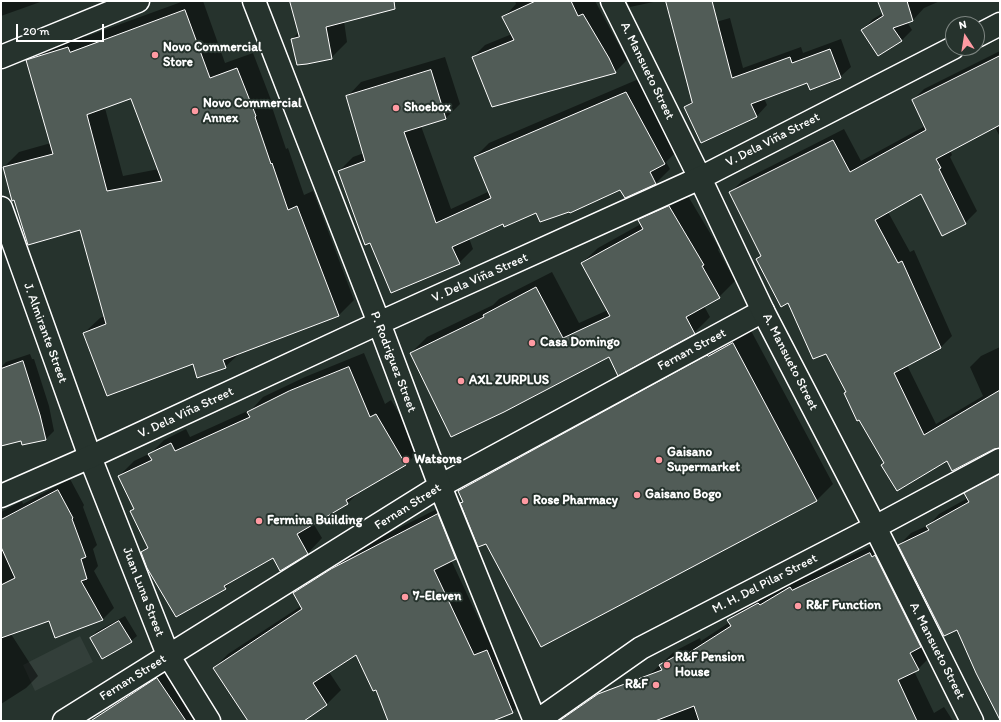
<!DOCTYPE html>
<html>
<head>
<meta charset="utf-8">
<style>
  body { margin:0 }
  #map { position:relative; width:1001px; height:722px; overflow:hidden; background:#26332d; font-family:Itim,sans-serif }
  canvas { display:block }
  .frame { position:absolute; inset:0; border:2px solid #fff; pointer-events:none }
  .north { position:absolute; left:945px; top:16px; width:40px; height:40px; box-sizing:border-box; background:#26332d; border:1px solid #7d8581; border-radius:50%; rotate:348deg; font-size:11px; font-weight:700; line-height:16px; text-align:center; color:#fff }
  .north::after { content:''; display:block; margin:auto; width:14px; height:18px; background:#ff9aa2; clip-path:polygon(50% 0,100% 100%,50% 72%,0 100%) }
  .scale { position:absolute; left:16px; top:24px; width:88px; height:18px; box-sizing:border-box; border:2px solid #fff; border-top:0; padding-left:5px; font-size:12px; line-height:14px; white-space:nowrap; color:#fff; -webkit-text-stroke:3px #26332d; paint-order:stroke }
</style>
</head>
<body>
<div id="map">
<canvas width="1001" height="722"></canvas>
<div class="frame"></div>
<div class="north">N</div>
<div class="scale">20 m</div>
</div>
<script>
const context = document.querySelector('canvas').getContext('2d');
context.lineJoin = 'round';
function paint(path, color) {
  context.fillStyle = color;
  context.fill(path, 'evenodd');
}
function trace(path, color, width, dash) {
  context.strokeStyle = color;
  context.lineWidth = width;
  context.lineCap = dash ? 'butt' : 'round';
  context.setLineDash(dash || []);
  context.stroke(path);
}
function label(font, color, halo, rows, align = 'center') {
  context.font = font + ' Itim,sans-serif';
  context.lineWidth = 4;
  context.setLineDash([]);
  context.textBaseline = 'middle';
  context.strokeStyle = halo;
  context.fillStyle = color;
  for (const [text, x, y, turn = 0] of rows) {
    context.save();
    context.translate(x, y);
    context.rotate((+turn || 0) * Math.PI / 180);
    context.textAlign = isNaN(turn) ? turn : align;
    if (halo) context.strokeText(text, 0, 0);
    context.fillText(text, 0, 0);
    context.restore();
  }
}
const built = new Path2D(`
  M80,636L93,662L35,691L23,665Z`);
const shadow = new Path2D(`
  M1,1H43L1,16Z
  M184,1H203L225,63L253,53L271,100L270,101L286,149L288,148L304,195L313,191L354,300L339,315L240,353L225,367L193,363L84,333L100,318L105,316L81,228L4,167L19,152L51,143L27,61L43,45L84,32L85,37ZM132,97L159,169L123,176L105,108Z
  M291,1H384L344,21L347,42L331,58L292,39L299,32Z
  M515,1H595L627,60L615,72L493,105L473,57L485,45L512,34L504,17L516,4Z
  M627,1H658L630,7Z
  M879,1H940L924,8L913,20L907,22L912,30L901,41L863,30L873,19L883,13Z
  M730,18L743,68L801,47L803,53L841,39L851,67L840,77L808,82L764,98L767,105L757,116L702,142L685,107L693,100L688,30Z
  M1000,51V137L995,127L950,150L952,155L950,157L977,211L965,223L922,193L888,212L910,252L914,250L952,336L940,348L907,365L936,424L983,396L970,367L981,356L1000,347V447L947,459L885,463L827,352L757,259L761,255L731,192L742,181L844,129L861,161L925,126L913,100L924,89Z
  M445,57L460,104L446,118L421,126L451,209L490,191L475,157L489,143L641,78L679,149L666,162L670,169L656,183L625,197L620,189L570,210L537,211L503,222L469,238L473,249L459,263L339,171L353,157L364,153L347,97L361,82Z
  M685,191L719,248L718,250L735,281L719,297L704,306L710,317L694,333L618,374L609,356L411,353L427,337L493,305L499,299L552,272L579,323L608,310L582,263L598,248L641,224L639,220L654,205Z
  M749,327L833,484L816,501L486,542L462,503L464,501L459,491L475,474Z
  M364,353L385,404L391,400L421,450L406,464L358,493L348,503L313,523L322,538L308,553L281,570L273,557L234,579L225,588L142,552L148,546L132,511L134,508L119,476L134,461L151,453L164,440L186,429L190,437L252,409L263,397L305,377Z
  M30,354L32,359H34L49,406L54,431L46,439L22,440L1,445V367L6,362Z
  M1000,470V718L958,628L899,545L911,533L929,525L939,514L968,498L966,493L977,482Z
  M70,479L84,505L83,507L97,545L93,549L98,566L94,571L114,608L103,619H50L11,634L38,676L26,688L1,704V512L22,501L23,504Z
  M453,501L470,543L455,558L451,560L489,641L502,636L527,698L512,712L490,721H389L376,689L356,654L329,672L341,690L327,704L302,721H250L214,668L228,654L301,606L294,593L308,578L347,554Z
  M884,540L932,655L918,669L914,671L934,713L944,707L953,721H575L649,675L675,651L700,638L701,641L730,622L729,620L743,606L772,589L774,592L805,574L806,577Z
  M125,616L137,636L131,641L91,638L96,632Z
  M172,664L199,721H113L107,712L121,697Z`);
const building = new Path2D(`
  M290,1H394L395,9L326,27L332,59L307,64L297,65L291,39L299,37Z
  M536,1H571L578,16L583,14L609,58L616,73L492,107L472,57L514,40L502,17Z
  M666,1H712L732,78L790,57L792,63L830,49L841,78L810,90L807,83L751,104L757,117L701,143L684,107L692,103Z
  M878,1H907L913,21L893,28L902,41L878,56L861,30L883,16Z
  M185,10L210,78L237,68L256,116L255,117L271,164L272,163L288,210L297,206L339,316L223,360L226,368L197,378L193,364L107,396L83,333L106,324L80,230L28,245L14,200L12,201L3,167L53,154L26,60L68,47L70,52ZM131,99L162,181L107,191L87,115Z
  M1000,56V125L936,159L941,168L939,169L966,224L942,236L921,194L875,220L898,263L902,261L941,348L894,373L924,435L1000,390V448L994,449L952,471L947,461L897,491L881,465L884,463L859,420L857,421L844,393L846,392L826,354L813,359L788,303L781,307L756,259L761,256L729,192L833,140L850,172L926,130L912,100Z
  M431,70L446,119L404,132L436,223L491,198L474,157L626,92L665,164L650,172L656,184L625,198L620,190L570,213L569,212L540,222L536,213L504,227L503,224L452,247L460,264L391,293L370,243L365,245L338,171L365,161L346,96Z
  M669,206L704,265L702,266L720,298L686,317L695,334L618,376L609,357L504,412L451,437L410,353L484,317L483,315L536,287L563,338L610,316L581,263L643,229L638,220Z
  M733,343L817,501L541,647L486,544L478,547L460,503L463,502L458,491L707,355L708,356Z
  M23,361L40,415L46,440L22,445L21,441L1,446V369Z
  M349,367L370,417L376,414L406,465L346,500L348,504L297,534L308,554L280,571L273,558L224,586L226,589L176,617L147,568L141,552L148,548L130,511L134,509L118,476L152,460L148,454L171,443L175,451L250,417L247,412L289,391Z
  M1000,474V720L976,673L957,630L944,636L898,545L929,530L926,526L969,502L964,493Z
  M58,490L73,518L72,519L86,557L81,559L87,579L81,581L103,620L55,638L49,621L1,638V585L15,578L1,547V520Z
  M438,514L456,559L434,570L474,655L487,650L513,713L493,721H388L376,690L373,691L356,655L313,683L327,705L304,721H248L213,668L302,609L293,593L331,569Z
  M870,553L872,557L875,555L921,647L910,653L919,670L898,680L917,721H699L694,706L655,721H559L598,694L662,670L659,665L685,651L687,654L731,626L727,620L758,603L760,605L790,587L792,590Z
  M119,621L132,642L102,659L90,638Z
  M157,678L186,721H91Z`);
const street = new Path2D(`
  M612,1L700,178
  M1,208L90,457L168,655L209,721
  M64,721L440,486L763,311`);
const secondary = new Path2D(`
  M254,1L379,323L440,486L535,721
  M977,36L1000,24
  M1,57L138,1
  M700,178L763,311L875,527L972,721
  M1,496L90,457L379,323L700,178L953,48
  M537,721L641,648L875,527L1000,460`);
const markers = [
  [155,55,4,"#ff9aa2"],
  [396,108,4,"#ff9aa2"],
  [195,111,4,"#ff9aa2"],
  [532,343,4,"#ff9aa2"],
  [461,381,4,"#ff9aa2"],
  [406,460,4,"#ff9aa2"],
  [659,460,4,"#ff9aa2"],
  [637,495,4,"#ff9aa2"],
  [525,501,4,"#ff9aa2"],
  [259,521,4,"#ff9aa2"],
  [405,597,4,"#ff9aa2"],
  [798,606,4,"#ff9aa2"],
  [667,665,4,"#ff9aa2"],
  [656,685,4,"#ff9aa2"]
];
const poiNames = [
  ["Novo Commercial",163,48],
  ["Store",163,63],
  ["Novo Commercial",203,104],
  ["Annex",203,119],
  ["Shoebox",404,108],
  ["Casa Domingo",540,343],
  ["AXL ZURPLUS",469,381],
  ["Gaisano",667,453],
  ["Supermarket",667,468],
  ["Watsons",414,460],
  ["Gaisano Bogo",645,495],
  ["Rose Pharmacy",533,501],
  ["Fermina Building",267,521],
  ["7-Eleven",413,597],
  ["R&F Function",806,606],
  ["R&F Pension",675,658],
  ["House",675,673],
  ["R&F",648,685,"right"]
];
const streetNames = [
  ["A. Mansueto Street",647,71,64],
  ["V. Dela Viña Street",773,140,-27],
  ["V. Dela Viña Street",480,278,-24],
  ["J. Almirante Street",45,333,70],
  ["Fernan Street",692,350,-28],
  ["P. Rodriguez Street",393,362,69],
  ["A. Mansueto Street",790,362,63],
  ["V. Dela Viña Street",186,413,-25],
  ["Fernan Street",408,507,-32],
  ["M. H. Del Pilar Street",765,584,-27],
  ["Juan Luna Street",143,592,69],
  ["A. Mansueto Street",937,651,63],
  ["Fernan Street",133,678,-32]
];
paint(built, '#333f3a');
paint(shadow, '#0007');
paint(building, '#515c57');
trace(building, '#fff', 1);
trace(street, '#fff', 25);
trace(secondary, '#fff', 25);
trace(street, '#26332d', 22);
trace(secondary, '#26332d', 22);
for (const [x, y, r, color] of markers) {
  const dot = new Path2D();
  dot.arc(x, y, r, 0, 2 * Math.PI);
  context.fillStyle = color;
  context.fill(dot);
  trace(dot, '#26332d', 1.5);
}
label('bold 13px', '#fff', '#26332d', poiNames, 'left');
label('13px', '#fff', '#26332d', streetNames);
</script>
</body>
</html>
